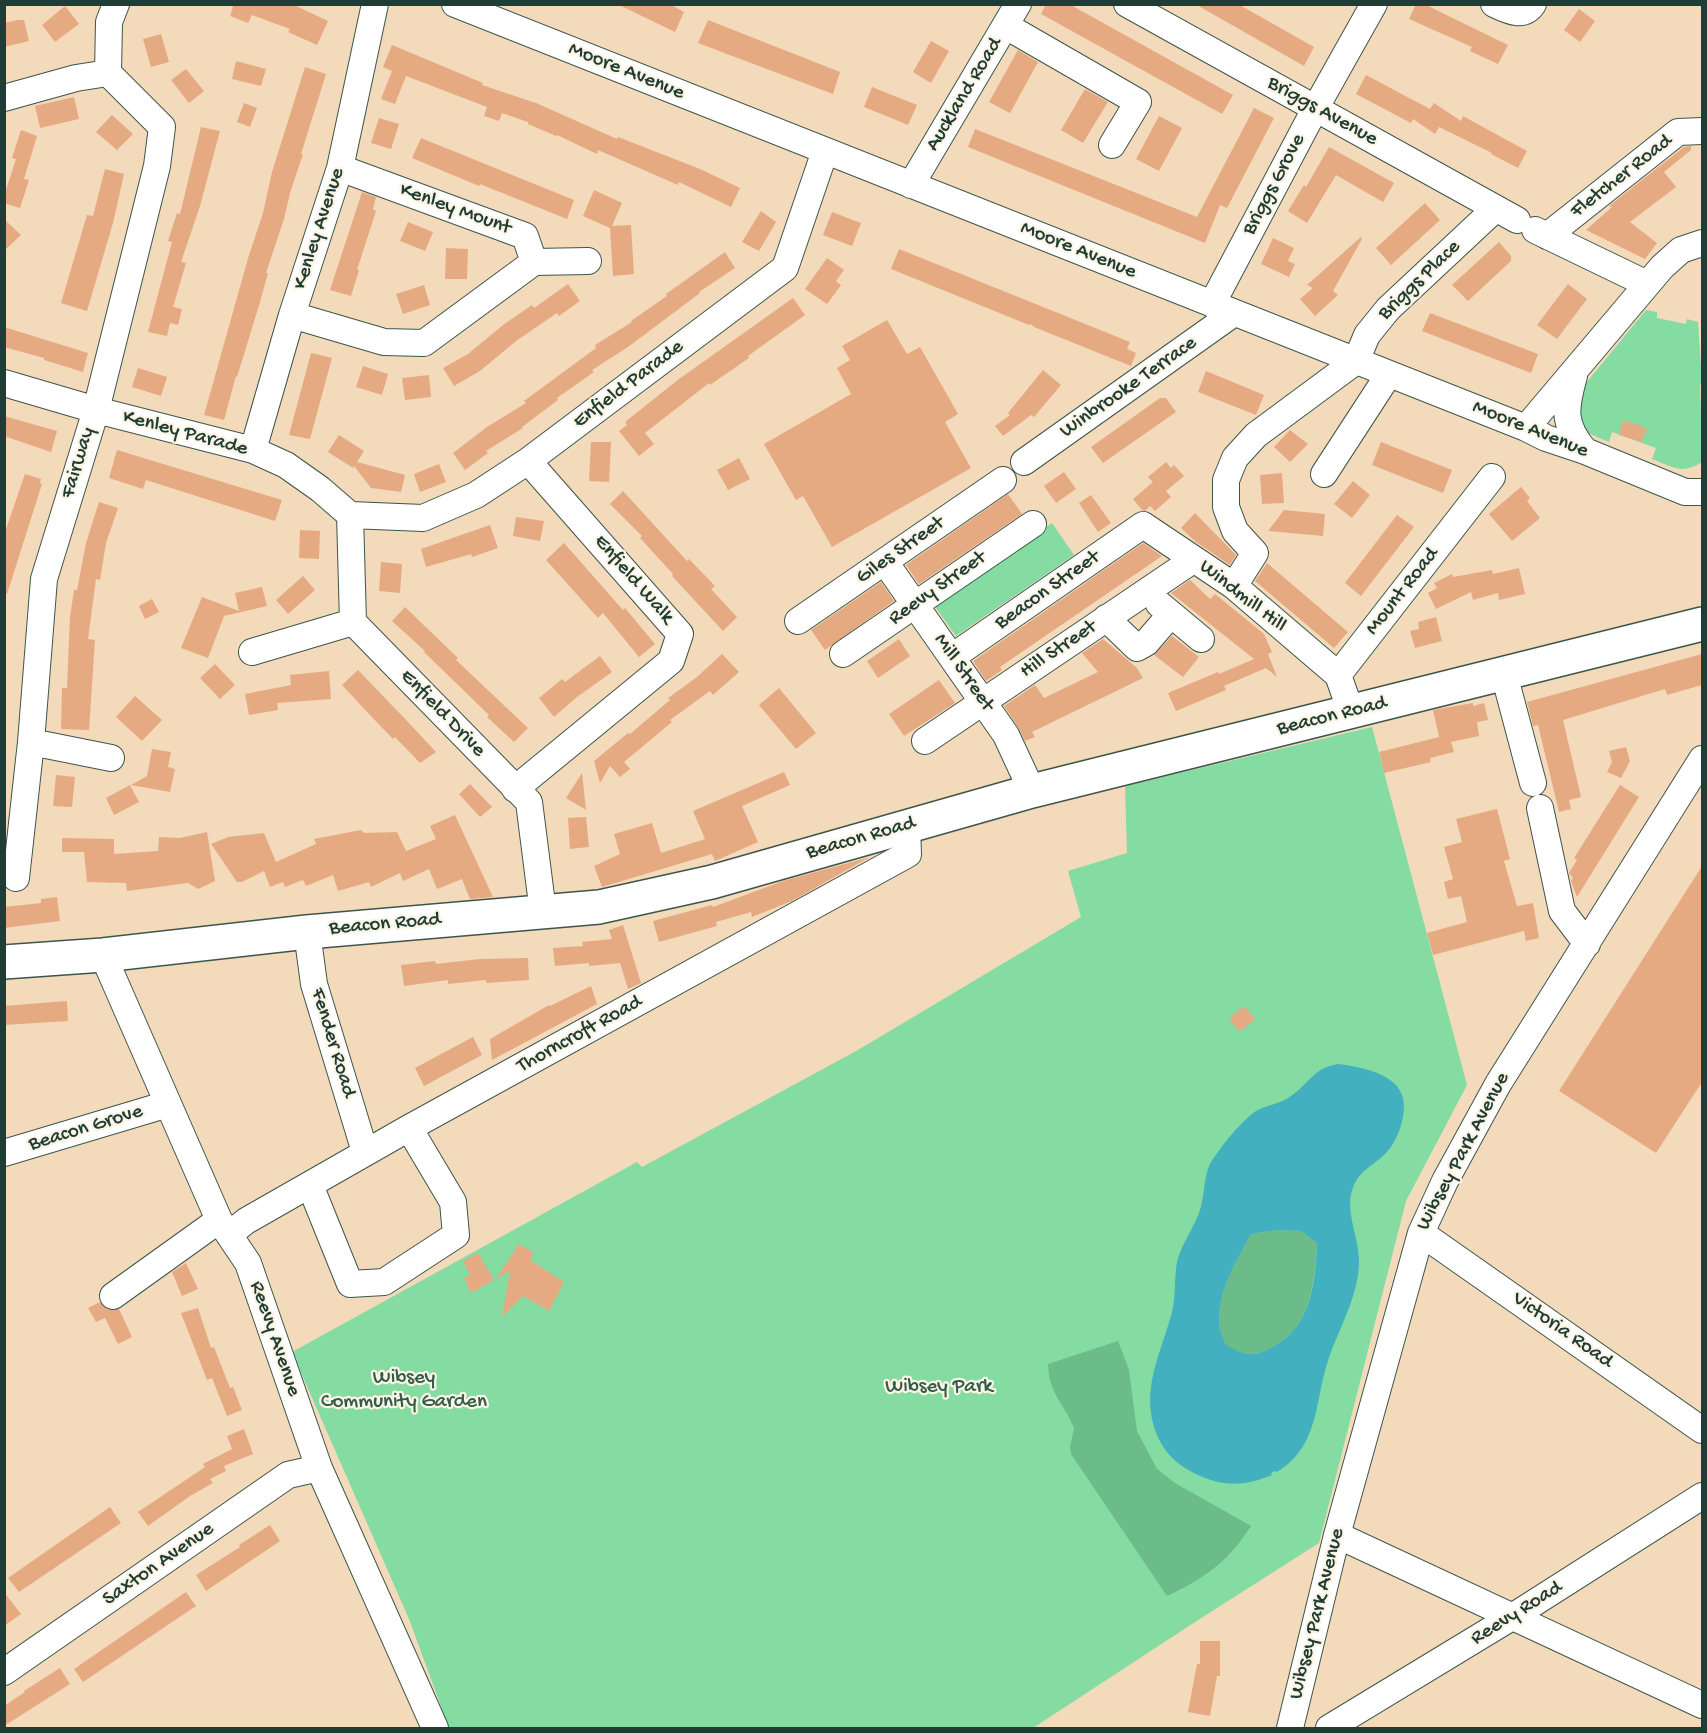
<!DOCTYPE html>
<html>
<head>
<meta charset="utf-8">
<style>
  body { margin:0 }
  #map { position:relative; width:1707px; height:1733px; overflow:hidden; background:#f2dabb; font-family:"Gochi Hand",sans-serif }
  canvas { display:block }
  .frame { position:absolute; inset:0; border:6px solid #1f3d34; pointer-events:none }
</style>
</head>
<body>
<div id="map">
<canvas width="1707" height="1733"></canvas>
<div class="frame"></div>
</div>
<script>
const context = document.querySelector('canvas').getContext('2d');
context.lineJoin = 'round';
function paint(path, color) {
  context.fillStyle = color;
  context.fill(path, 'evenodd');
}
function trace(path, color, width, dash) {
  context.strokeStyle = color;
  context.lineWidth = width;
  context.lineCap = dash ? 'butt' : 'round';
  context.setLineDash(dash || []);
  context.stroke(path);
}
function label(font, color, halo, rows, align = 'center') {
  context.font = font + ' "Gochi Hand",sans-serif';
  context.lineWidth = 4.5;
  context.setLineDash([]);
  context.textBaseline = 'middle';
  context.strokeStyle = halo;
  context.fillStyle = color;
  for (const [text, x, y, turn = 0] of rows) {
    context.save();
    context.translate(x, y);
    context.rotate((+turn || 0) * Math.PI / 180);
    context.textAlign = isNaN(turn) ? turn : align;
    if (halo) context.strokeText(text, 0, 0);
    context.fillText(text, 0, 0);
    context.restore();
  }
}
const green = new Path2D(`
  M1646,310L1657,312V318L1686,324L1687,319L1698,322L1702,382L1700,386L1701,412L1702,413V462C1682,475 1673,467 1652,459L1656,448L1612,432L1609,442L1583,431L1577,423L1582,388Z
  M1052,523L1074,555L956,636L934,605Z
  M1372,727L1467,1085L1406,1201L1319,1543L1195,1622L1033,1728H449L409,1619L292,1352L637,1162L642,1167L858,1050L1081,917L1068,871L1127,853L1125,786Z`);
const forest = new Path2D(`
  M1276,1230L1301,1231L1317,1243C1315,1279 1311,1326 1276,1345C1253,1358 1248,1356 1225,1345C1223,1338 1219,1329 1219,1322C1218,1291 1237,1260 1251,1234Z
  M1118,1341L1129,1370L1137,1431L1157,1469L1175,1483L1251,1526C1229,1561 1204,1579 1167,1596L1071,1454L1070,1447L1074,1428C1063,1402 1049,1394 1048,1364Z`);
const water = new Path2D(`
  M1338,1064C1360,1067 1397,1073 1403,1098C1407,1116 1397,1144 1383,1156C1373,1165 1360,1171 1354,1185C1343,1209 1359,1235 1359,1261C1359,1297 1337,1331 1327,1364C1319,1389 1318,1416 1307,1439C1300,1453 1290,1464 1277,1472L1275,1471L1271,1473L1272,1475C1244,1487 1221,1487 1194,1473C1177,1465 1164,1452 1157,1435C1139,1391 1161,1354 1172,1312C1176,1295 1174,1279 1177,1262C1181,1245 1193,1229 1199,1213C1205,1198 1203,1178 1210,1164C1218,1150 1244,1117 1258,1110C1268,1105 1282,1103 1291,1096C1310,1083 1313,1068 1338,1064ZM1276,1230L1301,1231L1317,1243C1316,1279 1311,1326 1276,1345C1253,1358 1248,1357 1225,1344C1223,1337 1219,1329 1219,1322C1218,1291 1237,1260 1251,1234Z`);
const building = new Path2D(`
  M229,4H292L328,21L317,45L288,32L290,29L252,15L248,23L230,16L233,7Z
  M617,4H669L684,12L675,32Z
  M1046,4H1069L1233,95L1222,114L1041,14Z
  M1195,4H1238L1314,47L1304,66Z
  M1416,4H1424L1508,45L1498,64L1470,51L1472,47L1409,19Z
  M65,6L79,24L55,42L42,25Z
  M1579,9L1595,21L1580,42L1564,30Z
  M18,20H24L29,41L4,47V23Z
  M708,20L840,72L833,94L698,43Z
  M161,34L169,62L151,67L143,39Z
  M931,41L949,51L931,83L913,72Z
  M392,45L483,83L482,85L536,103L617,139L618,137L700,169L740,188L731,207L679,182L678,185L598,150L597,154L557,135L556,136L528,124V122L502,113L499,121L484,116L487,107L406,76L395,104L381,99L392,71L383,67Z
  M1018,50L1038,62L1010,113L989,102Z
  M236,61L266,69L261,86L232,79Z
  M305,67L326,74L301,154H303L290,193L284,219L266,273H268L260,302L237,377L236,376L224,420L204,415L249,255L263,213L272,172Z
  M186,69L204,91L189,103L171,80Z
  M1366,75L1430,109L1434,103L1461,121L1463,116L1527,151L1518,168L1491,154L1492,153L1439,127L1435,134L1413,119L1411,123L1356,94Z
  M872,87L917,105L908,125L864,107Z
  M1085,89L1108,102L1083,143L1061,130Z
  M74,97L79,119L40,128L35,106Z
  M244,103L257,108L250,127L237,122Z
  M1254,108L1274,118L1227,208L1220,205L1205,243L968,147L975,129L1197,217Z
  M112,115L133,134L117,150L96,132Z
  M1159,116L1182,128L1159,171L1136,159Z
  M379,118L399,124L391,149L371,143Z
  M201,127L220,131L200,206L181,262L186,263L173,307L182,309L178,325L170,323L167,336L148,332L172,242L168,241L177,213L180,214Z
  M21,130L37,136L24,179L29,180L20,208L4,203V196L16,159L12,158Z
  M421,138L574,200L567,219L480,184L479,186L412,158Z
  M1691,146V150L1664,172L1676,187L1630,222L1657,243L1645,259L1586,230L1612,207L1609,206L1684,147Z
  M1329,147L1394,183L1383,202L1336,175L1307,223L1288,211L1304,185L1306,187Z
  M105,169L124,174L113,223L87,311L61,303L87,215L93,216Z
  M594,190L622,203L612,226L631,225L634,274L613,276L610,228L583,216Z
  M362,192L376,197L373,209L376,211L357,270H359L351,296L330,290Z
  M1425,203L1440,220L1391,265L1376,248Z
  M761,211L776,222L759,251L742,242Z
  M832,212L861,223L852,246L823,235Z
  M4,219L21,235L4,251Z
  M408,222L433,232L425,251L400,241Z
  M1361,237L1362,239L1333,291L1338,295L1315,316L1300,299L1313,288L1307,285Z
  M1273,238L1294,248L1288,261L1295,264L1289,277L1261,264Z
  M1499,242L1511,256V261L1468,301L1452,285Z
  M446,248L468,249L467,279H445Z
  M899,249L1130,342L1127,349L1136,353L1131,366L1034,327L1031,324L1029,325L891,269Z
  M725,252L735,268L699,292L700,293L628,347L592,370L594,372L557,398L558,400L522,427L523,428L486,451L488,453L465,470L453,453L487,427L526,403L524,401L596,348L595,345L632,322L631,321L667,296L666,294Z
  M827,258L844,270L836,281L841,285L827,304L805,289Z
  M568,284L580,301L559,316L557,313L516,341L480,371L454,386L443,368L468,354L503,325L532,305L534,308Z
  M1568,284L1587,299L1557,339L1537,325Z
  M424,285L430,305L403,314L396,294Z
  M793,298L805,315L748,356L749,358L710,385L709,383L645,433L654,444L639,456L619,431L627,425L625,422L679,379Z
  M1430,313L1538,354L1531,373L1422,331Z
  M887,320L907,354L920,347L958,414L945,422L971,468L832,547L803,496L796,500L764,444L851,394L837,368L850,360L842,346Z
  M4,327L88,353L83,372L44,360V358L4,347Z
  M311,353L332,358L310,439L289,435Z
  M363,366L388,374L382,395L356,387Z
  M138,368L167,377L161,396L132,387Z
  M1043,370L1061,385L1034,417L1031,415L1003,436L995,426L1010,415L1008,413Z
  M1206,371L1264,395L1256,415L1198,392Z
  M429,375L431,397L405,400L402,378Z
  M1160,398H1166L1176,412L1103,463L1091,447Z
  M4,416L57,431L51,452L4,436Z
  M1623,420L1647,428L1642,442L1619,435Z
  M1290,430L1308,444L1290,462L1274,447Z
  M339,435L364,451L357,462L405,475L401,492L371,488L354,466L353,468L328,452Z
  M591,442H611L609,482L589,481Z
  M1381,442L1452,470L1443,493L1372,465Z
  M117,450L282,500L275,521L146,480L143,489L109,478Z
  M739,458L750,479L728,490L717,470Z
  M1166,462L1171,468L1174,465L1184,476L1166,491L1171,497L1155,511L1150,506L1145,511L1142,510L1133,499L1153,482L1148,477Z
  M439,464L446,482L420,492L414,474Z
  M1064,472L1076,489L1056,503L1044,486Z
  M1282,473L1284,503L1262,504L1260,475Z
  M25,474L41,479L40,483L42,484L7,594L4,593V535Z
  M1353,481L1370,495L1352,518L1334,504Z
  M1521,487L1530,498L1527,501L1540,518L1512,541L1489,514Z
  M623,491L687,561L689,559L715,586L711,589L737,617L723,631L672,576L673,574L640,538L642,536L610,504Z
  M1008,494L1022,514L919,584L906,565Z
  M1091,495L1111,523L1098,532L1079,503Z
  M99,502L118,508L106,543L100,580L96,579L88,639L95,640L89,730L61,729L62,688H67L70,617L74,590H77L86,543Z
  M1284,510L1325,514L1323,536L1268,531Z
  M1195,513L1236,555L1230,565L1196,542L1181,528Z
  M1397,515L1414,527L1361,596L1345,583Z
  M516,517L544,521L540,541L513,536Z
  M490,525L498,548L472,557L471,554L426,567L421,549Z
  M300,530L320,531L319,559L299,558Z
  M564,543L623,610L625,608L655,644L639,657L603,613L598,618L546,560Z
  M1143,543L1162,556L1000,667L1002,670L986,681L973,661Z
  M381,562L402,564L400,593L379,591Z
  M1267,563L1348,632L1334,648L1255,581Z
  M1519,568L1525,594L1499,600L1498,593L1473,600L1471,592L1436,609L1428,593L1437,588L1434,583L1452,574L1453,577L1492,570L1493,574Z
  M303,576L315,590L288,614L276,600Z
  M1190,580L1210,599L1215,594L1264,634L1272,652L1268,654L1277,677L1266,668L1224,686L1226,690L1176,711L1168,693L1218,672L1219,674L1254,659L1171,593Z
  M881,582L894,601L825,650L811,630Z
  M262,587L267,606L224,616L208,658L181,648L202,597L239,611L235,593Z
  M152,599L159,612L145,619L139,606Z
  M405,607L458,658L456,660L528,728L514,742L487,717L489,715L424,652L425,651L392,621Z
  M1436,617L1442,641L1415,648L1410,631L1419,629L1418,622Z
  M1172,636L1199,657L1183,677L1154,655Z
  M899,639L910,656L878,678L867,661Z
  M1103,639L1137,668L1143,678L1032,732L1035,737L1025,741L1018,727L1004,706L1035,685L1044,698L1098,672L1082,653Z
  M722,654L739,672L713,695L710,691L670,720L672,722L624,762L630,769L620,777L610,766L600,783L594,761L628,733L630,734L670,700L668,698L697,677Z
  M1702,654V685L1667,695L1665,689L1563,720L1581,797L1569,800L1571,809L1559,812L1538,725L1533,726L1527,702Z
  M600,656L612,672L577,697L554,717L539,698L562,679L565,682Z
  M215,664L235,685L220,699L200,678Z
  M358,670L409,723L436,752L420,763L395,737L393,739L368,713L342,685Z
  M329,671L331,699L277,703L278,710L249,715L245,694L291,685L290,675Z
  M939,680L955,703L904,736L889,714Z
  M779,688L816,733L796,749L759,705Z
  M135,696L162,720L142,741L116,717Z
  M1473,703V706L1484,703L1488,720L1477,722L1479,736L1451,742L1454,752L1430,758L1431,762L1384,773L1379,752L1439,737L1433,710Z
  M1626,747L1630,761L1621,778L1607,772L1612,762L1609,751Z
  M152,749L171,752L168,767L175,769L170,792L131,785L147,776Z
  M784,772L790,785L742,806L758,842L715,861L712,854L602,887L594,866L620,854L614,834L652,823L661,853L705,839L693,811Z
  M582,773L586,810L566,798Z
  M56,775L75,777L72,807L53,806Z
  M470,784L492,807L480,817L459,794Z
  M130,785L139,802L114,815L106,798Z
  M1620,785L1639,797L1577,897L1571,881L1573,878L1569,873L1577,860L1574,858Z
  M1497,809L1510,859L1504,861L1517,906L1533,903L1539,938L1526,941L1524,931L1433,955L1427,933L1467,922L1461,896L1448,899L1444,882L1453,879L1444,847L1462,842L1456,819Z
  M455,815L493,897L470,899L462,879L437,889L429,869L403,881L400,873L371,887L369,882L338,891L333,875L306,886L303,880L285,887L283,882L270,887L264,871L242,882H237L211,844L228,837L264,833L276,862L316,844L314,839L361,830L364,833L397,832L406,851L436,839L430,826Z
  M586,817L589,847L570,849L568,818Z
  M207,832L215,881L198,889L188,883L127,891L126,883L87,882L84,852H62V838L114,839V854L158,851L159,837L180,838Z
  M870,857L792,901L752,917L751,912L716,922L717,926L659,942L653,921L712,905L713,907L783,881Z
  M1702,866V1082L1656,1153L1559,1091Z
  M57,897L60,921L4,928V907L41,903V899Z
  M623,925L641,983L628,989L620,963L589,966V963L555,966L553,948L583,946L582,942L612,939L609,930Z
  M528,958L529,980L486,983V980L448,984V980L404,986L401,965L435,961L436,964L480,959Z
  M591,986L597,1004L492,1060L490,1039L549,1005L550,1006Z
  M67,1001L68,1021L4,1025V1006Z
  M1244,1006L1255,1019L1243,1029H1237L1229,1018Z
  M473,1037L482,1055L424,1086L415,1068Z
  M519,1244L534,1253L530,1260L564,1282L549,1311L523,1296L502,1317L510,1271L496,1279Z
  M478,1253L494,1280L471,1293L464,1278L470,1275L463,1261Z
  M186,1263L198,1289L182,1296L172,1272Z
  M100,1302L107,1310L119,1309L132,1337L118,1344L105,1318L96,1322L88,1308Z
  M198,1308L211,1348L214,1347L230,1388L233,1387L242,1410L227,1416L212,1378L207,1380L181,1313Z
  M244,1429L253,1454L224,1466L226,1471L210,1479L213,1483L190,1496L148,1526L138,1512L205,1467L203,1464L232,1449L227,1436Z
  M110,1507L121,1523L19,1592L8,1578Z
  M270,1525L280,1541L206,1591L196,1575L240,1547L239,1545Z
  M4,1592L21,1614L4,1626Z
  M186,1592L196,1606L83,1682L74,1669Z
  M1200,1641H1220V1676H1217L1210,1716L1188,1712L1197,1664H1200Z
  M60,1668L70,1684L4,1726V1706L25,1692L24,1691Z`);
const minor = new Path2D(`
  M455,4L1526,428L1546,438L1585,451L1685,492H1702
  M1127,4L1517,220
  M1494,4C1507,10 1523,19 1533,4
  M1006,26L1138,102L1112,145
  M108,73L109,22L116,4
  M4,98L76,78L108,73
  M911,185L1018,4
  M1535,230L1647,284
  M1547,236L1678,132L1702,131
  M534,262L588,261
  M1212,304L1315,109L1374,4
  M292,315L384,342L424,343L534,262L525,236L340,168
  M1574,376C1565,408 1562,424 1585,451
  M4,383L96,410L253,450L286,465L320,489L350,515
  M1526,428L1662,267L1681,250L1702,243
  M253,450L292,315L340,168L375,4
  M1024,462L1234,313
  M1324,474L1389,374
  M350,515L423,518L476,495L528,461L785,268L825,151
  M350,515L353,622L529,802L543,912
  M885,562L1006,735L1032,791
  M1234,586L1255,553L1235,531L1226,507V480L1235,458L1256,435L1356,361L1367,335L1388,309L1495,209
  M1159,604L1201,639
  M1106,618L1137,648L1146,643L1171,614
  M798,621L1003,480
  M252,652L353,622
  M843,654L1033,524
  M952,657L1143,525L1234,586L1338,675
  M1504,674L1533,783
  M1351,712L1338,675L1492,477
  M925,741L1193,560
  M31,742L111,758
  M515,789L671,661L680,634L528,461
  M1540,808L1562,911L1587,944
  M16,878L31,742L44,579L96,410L157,166L162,127L108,73
  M307,932L314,984L365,1152
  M103,955L219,1220L248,1263L319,1468L435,1728
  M4,1153L168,1104
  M310,1185L350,1284L384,1282L456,1235L453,1202L409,1128
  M1421,1233L1702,1430
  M230,1234L246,1221L409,1128L908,854L907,827
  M113,1296L219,1220
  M1337,1535L1702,1705
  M4,1672L288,1475L319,1468
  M1290,1728L1337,1535L1421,1233L1445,1181L1498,1084L1702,759
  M1329,1728L1512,1617L1702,1496`);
const major = new Path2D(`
  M4,962L103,955L307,932L599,907L712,882L1032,791L1702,624`);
const streetNames = [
  ["Moore Avenue",626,72,22],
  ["Auckland Road",965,95,-59],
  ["Briggs Avenue",1322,112,29],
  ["Fletcher Road",1622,177,-38],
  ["Briggs Grove",1275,185,-62],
  ["Kenley Mount",455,210,20],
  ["Kenley Avenue",320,229,-72],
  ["Moore Avenue",1078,251,22],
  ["Briggs Place",1420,281,-44],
  ["Enfield Parade",629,385,-37],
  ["Winbrooke Terrace",1129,388,-35],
  ["Moore Avenue",1530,430,22],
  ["Kenley Parade",185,434,15],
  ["Fairway",79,463,-73],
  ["Giles Street",901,551,-35],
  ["Enfield Walk",633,580,49],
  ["Reevy Street",938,589,-35],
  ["Beacon Street",1048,591,-35],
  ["Mount Road",1403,592,-52],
  ["Windmill Hill",1242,597,38],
  ["Hill Street",1059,650,-34],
  ["Mill Street",963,673,55],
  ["Enfield Drive",442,714,46],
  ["Beacon Road",1332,717,-14],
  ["Beacon Road",861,839,-16],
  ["Beacon Road",385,925,-5],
  ["Thorncroft Road",580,1035,-29],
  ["Fender Road",332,1043,73],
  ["Beacon Grove",86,1129,-17],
  ["Wibsey Park Avenue",1464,1152,-62],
  ["Victoria Road",1562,1331,35],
  ["Reevy Avenue",274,1339,71],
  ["Saxton Avenue",159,1565,-35],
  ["Wibsey Park Avenue",1318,1614,-76],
  ["Reevy Road",1517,1614,-32]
];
const parkNames = [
  ["Wibsey",404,1379],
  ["Community Garden",404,1403],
  ["Wibsey Park",939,1388]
];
paint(green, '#84dca2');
paint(forest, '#6bbc88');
paint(water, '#43b0bf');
paint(building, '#e6aa83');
trace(minor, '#3f5548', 28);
trace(major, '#3f5548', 36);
trace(minor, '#fff', 26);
trace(major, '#fff', 33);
label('21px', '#1f3d34', '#fcf5e5', streetNames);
label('21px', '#335d4a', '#fcf5e5', parkNames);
</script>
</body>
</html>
